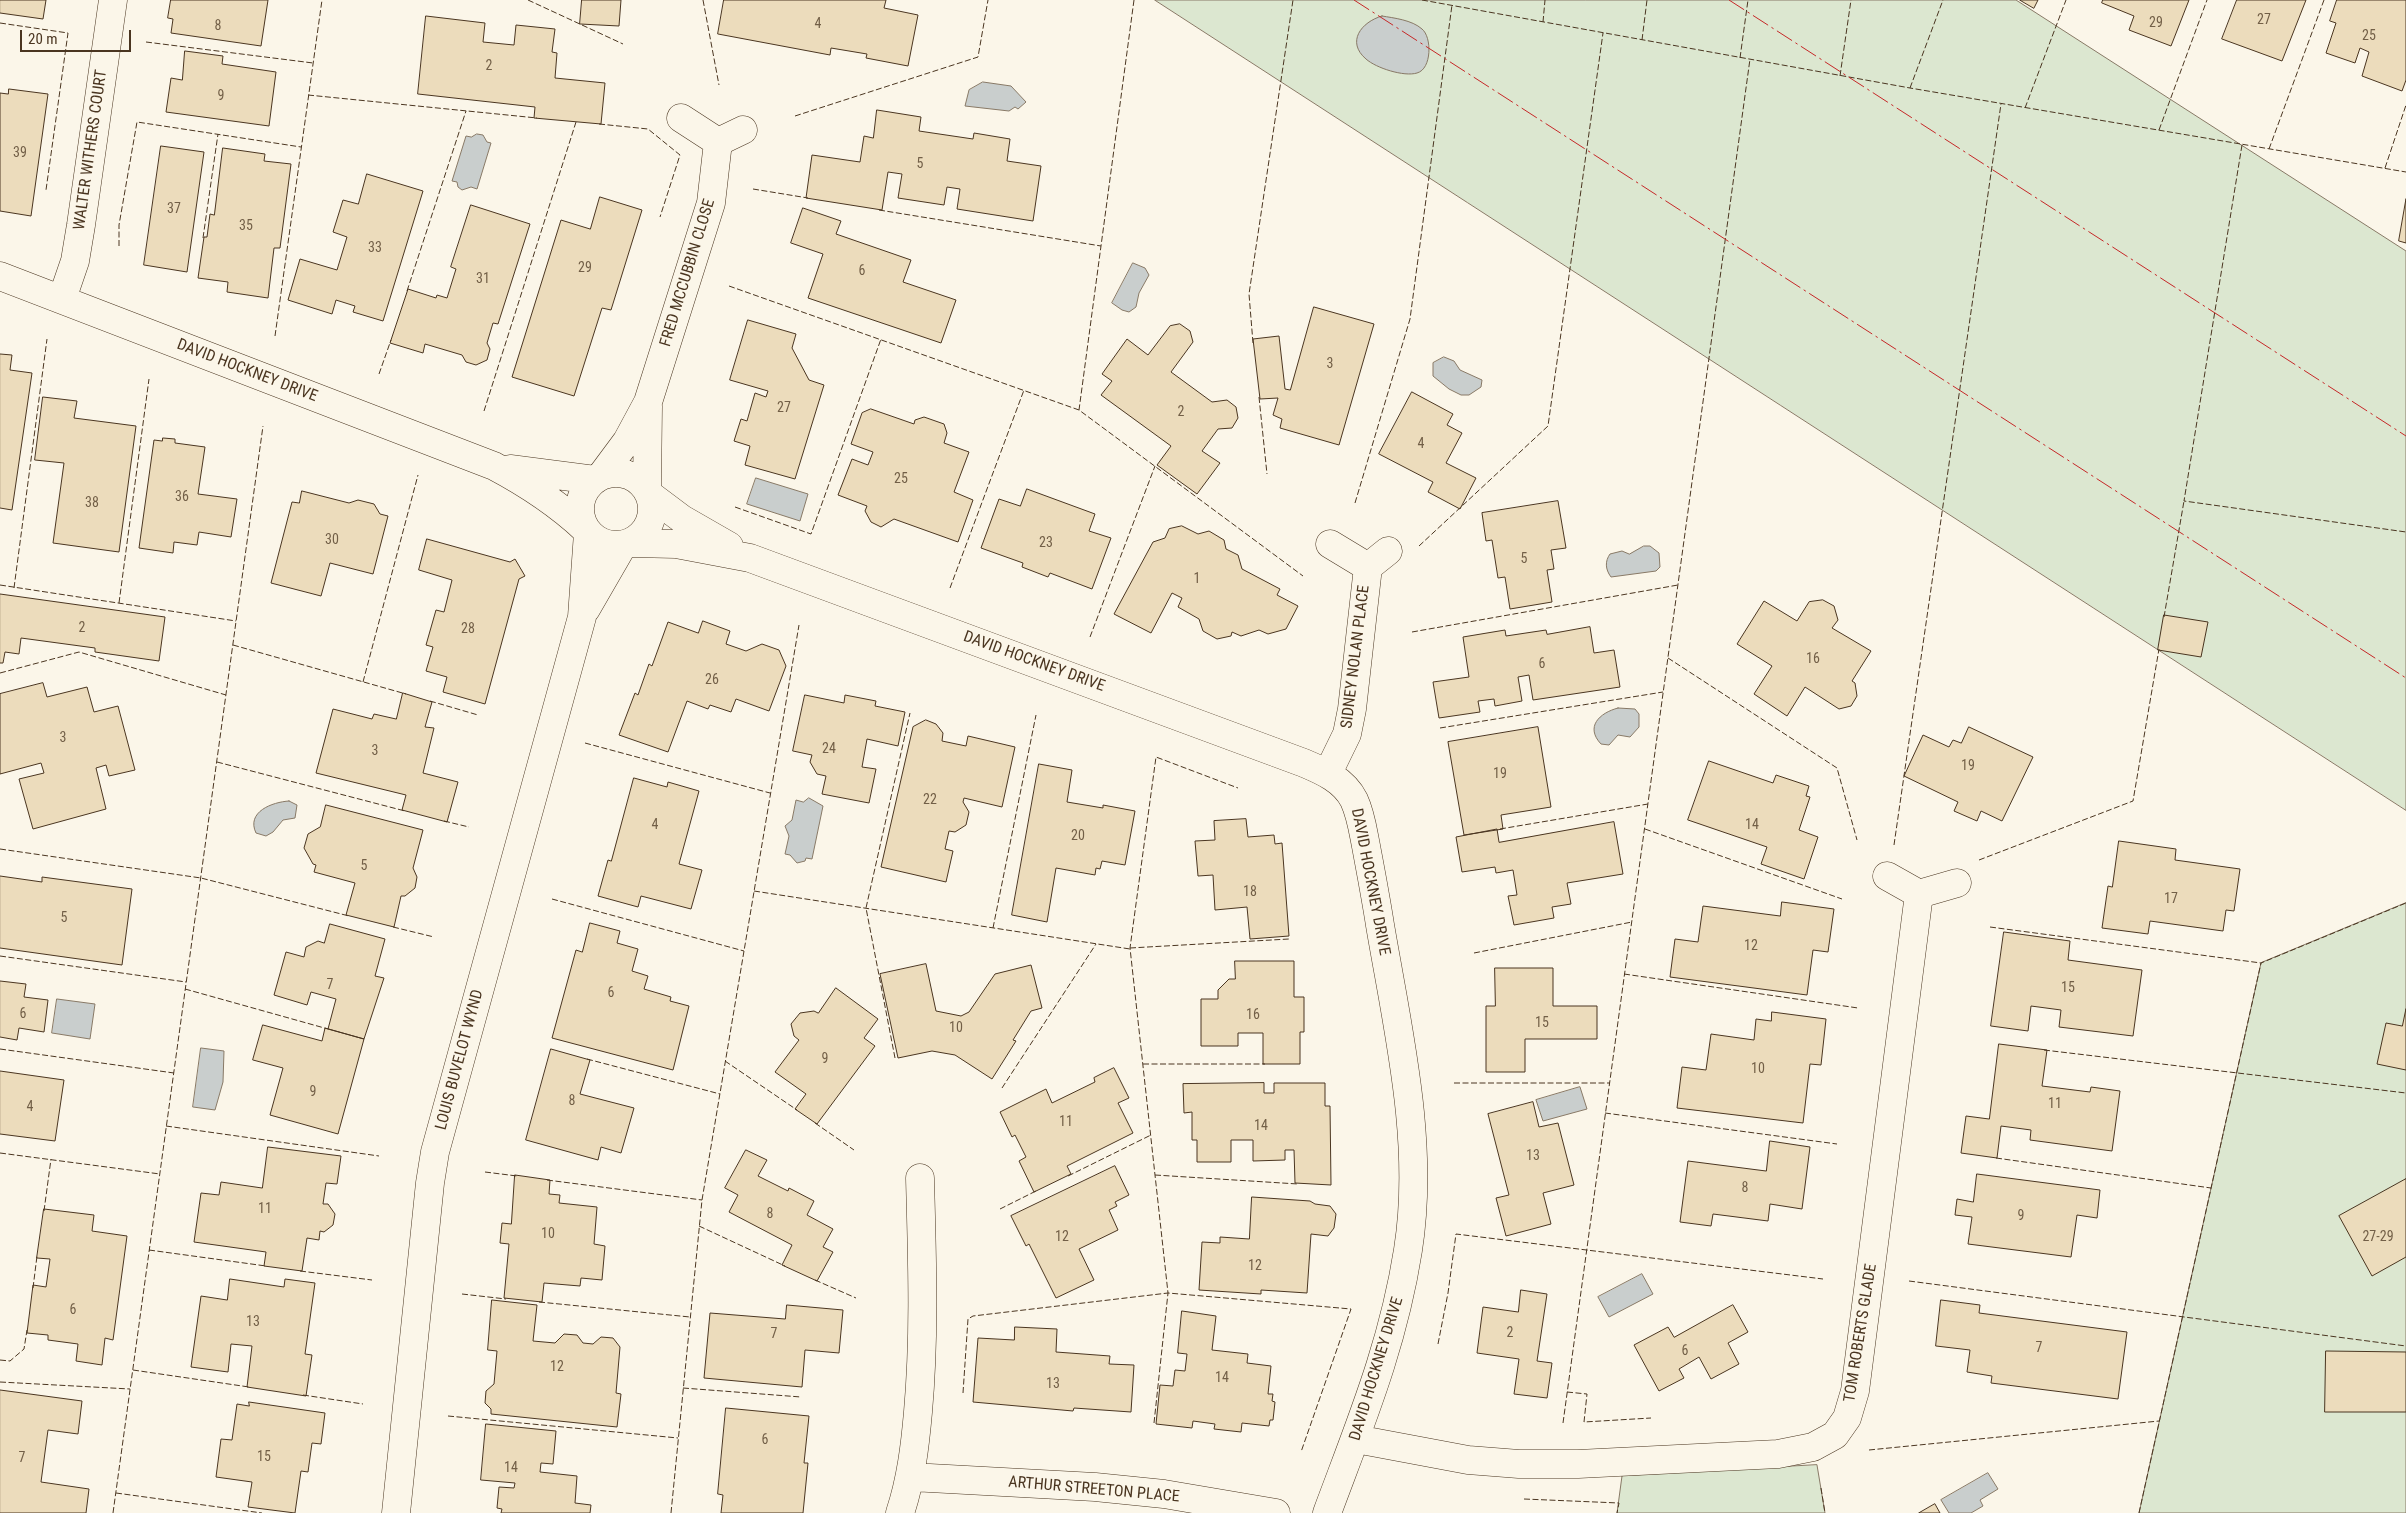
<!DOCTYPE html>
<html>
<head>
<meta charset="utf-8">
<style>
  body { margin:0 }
  #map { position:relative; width:2406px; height:1513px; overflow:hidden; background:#fbf6e9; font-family:"Roboto Condensed",sans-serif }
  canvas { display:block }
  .scale { position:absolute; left:20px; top:30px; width:111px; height:22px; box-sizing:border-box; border:2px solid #4a3520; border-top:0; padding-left:6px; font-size:15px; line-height:18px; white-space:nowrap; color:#4a3520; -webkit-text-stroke:4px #fbf6e9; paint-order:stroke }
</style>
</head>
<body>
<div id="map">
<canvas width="2406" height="1513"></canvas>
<div class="scale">20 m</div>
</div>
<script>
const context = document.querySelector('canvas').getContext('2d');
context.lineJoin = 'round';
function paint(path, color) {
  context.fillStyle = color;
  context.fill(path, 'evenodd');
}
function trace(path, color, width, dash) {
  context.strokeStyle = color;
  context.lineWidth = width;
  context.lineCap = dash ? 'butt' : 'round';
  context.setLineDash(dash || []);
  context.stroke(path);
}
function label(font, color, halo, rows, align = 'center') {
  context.font = font + ' "Roboto Condensed",sans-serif';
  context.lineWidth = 4;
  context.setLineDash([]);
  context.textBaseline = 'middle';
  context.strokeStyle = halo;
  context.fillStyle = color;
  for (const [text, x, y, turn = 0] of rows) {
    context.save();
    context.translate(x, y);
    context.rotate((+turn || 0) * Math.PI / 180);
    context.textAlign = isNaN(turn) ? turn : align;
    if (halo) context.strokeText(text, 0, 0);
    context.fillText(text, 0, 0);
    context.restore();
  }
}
const green = new Path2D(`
  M1155,0H2016L2406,251V810Z
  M2406,903V1513H2139L2261,963Z
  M1817,1465L1825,1513H1617L1622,1476Z`);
const water = new Path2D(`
  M1382,16C1394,18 1412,20 1422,29C1432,37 1432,69 1417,73C1404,77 1376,68 1366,59C1346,42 1361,22 1382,16Z
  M983,82L1011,86L1026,102L1018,109L1015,107L1009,111L965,106L969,90Z
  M477,134L483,135L487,142L491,143L477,189L471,187L462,190L458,187L457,182L452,181L466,136L471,137Z
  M1133,263L1145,268L1149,275L1139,293L1136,307L1129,312L1122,310L1112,303Z
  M1444,357L1454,361L1460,370L1482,380L1481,387L1469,395H1461L1449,389L1433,376V363Z
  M756,478L808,494L800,521L747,504Z
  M1644,546H1650L1659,553L1660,567L1656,571L1611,577C1605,569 1605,561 1610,554L1622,551L1629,554Z
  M1618,708L1635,709L1639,714V727L1630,737L1618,735L1609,745L1601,744C1585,727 1599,713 1618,708Z
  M809,798L823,806L812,859L806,858L805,861L797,863L790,855L785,854L789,836L785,826L792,820L796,800L803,802Z
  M289,801L297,805L295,818L283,820L273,832L266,836L256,833C246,812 272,802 289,801Z
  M57,999L95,1004L90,1039L52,1033Z
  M201,1048L224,1051L223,1082L215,1110L193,1107Z
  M1580,1087L1587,1109L1543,1121L1536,1100Z
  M1642,1274L1653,1294L1609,1317L1598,1297Z
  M1988,1473L1998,1489L1980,1500L1983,1506L1971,1513H1949L1941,1500Z`);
const building = new Path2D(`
  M0,0H46L43,19L0,13Z
  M171,0H268L261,46L171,33L173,19L168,18Z
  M582,0H621L619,26L580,24Z
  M724,0H886L884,8L918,15L908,66L866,58L867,54L831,48L830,55L718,34Z
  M2020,0H2038L2034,8Z
  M2103,0H2189L2171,46L2129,30L2134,16L2102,3Z
  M2237,0H2306L2282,61L2222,39Z
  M2337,0H2406V80L2402,91L2362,76L2369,52L2360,48L2355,63L2326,53L2336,23L2330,21Z
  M426,16L485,23L483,42L514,45L516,25L555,29L552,52L557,53L555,78L605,83L601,124L534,118L535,107L418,94Z
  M185,51L223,56L222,64L276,72L269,126L166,112L171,78L182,80Z
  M9,89L48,94L31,216L0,211V93L8,94Z
  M877,110L921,117L919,131L973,139L974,133L1010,139L1007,161L1041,166L1033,221L957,209L960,189L947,187L944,205L898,198L902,174L888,172L882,210L806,198L812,155L860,162L864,136L873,138Z
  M161,146L204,152L187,272L144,265Z
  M223,148L265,154L264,161L291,164L280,248H274L268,298L227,292L228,282L198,278L204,237H207L210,214L214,215Z
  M367,174L423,191L383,321L353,312L355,306L336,300L332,314L288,300L300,259L337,270L347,237L333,232L343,200L358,204Z
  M600,197L642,210L611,310L602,308L574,396L512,377L561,220L590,229Z
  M2406,199V243L2399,241Z
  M471,205L530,224L498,324L493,323L487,343L490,349L487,360L476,365L466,362L462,355L425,344L423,353L390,343L408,289L436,298L437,295L447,298L456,269L451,267Z
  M803,208L841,221L836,234L911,260L903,282L956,300L941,343L808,298L823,254L791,243Z
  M1314,307L1374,324L1339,445L1280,428L1282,419L1273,415L1278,398L1260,399L1253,339L1279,336L1285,389L1290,390Z
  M748,320L796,334L792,348L809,380L824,385L795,479L745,465L750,446L734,441L741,419L747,421L755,393L766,397L768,391L730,380Z
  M1180,324L1190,331L1193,342L1171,372L1212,402L1227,400L1236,407L1238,418L1232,428L1218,429L1202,451L1220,463L1197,494L1157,465L1171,446L1101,395L1112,381L1102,374L1127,339L1148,355L1170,326Z
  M0,354L12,355L10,370L32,373L12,510L0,508Z
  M1412,392L1453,414L1447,425L1462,433L1446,463L1476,478L1460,509L1428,492L1433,482L1379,454Z
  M43,397L77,401L74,418L136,426L119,552L53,543L64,463L35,460Z
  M871,409L914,424L915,420L924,417L944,424L947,433L944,443L969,452L954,492L973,500L958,542L894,519L881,527L871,522L865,511L867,506L838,495L852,459L868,465L873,452L851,444L862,413Z
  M163,438L175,439V443L205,447L198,494L237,499L231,537L199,532L197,545L174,542L173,553L139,548L154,440L162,441Z
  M1027,489L1095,514L1089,531L1111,538L1092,589L1050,573L1048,577L1022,567L1023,563L981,548L999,499L1020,506Z
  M302,491L349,503L358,500L374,504L380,514L388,516L373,574L330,563L321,596L271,583L292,502L299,503Z
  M1558,501L1566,548L1551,550L1554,569L1547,570L1552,602L1510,609L1505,577L1498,578L1492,540L1486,541L1482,513Z
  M1182,526L1198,534L1209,531L1224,540L1226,549L1238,555L1242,569L1280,589L1277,595L1298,606L1286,629L1268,634L1259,630L1241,636L1232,632L1231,636L1217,639L1203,631L1199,619L1178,607L1182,598L1172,593L1151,633L1114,614L1153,542L1165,538L1169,529Z
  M427,539L510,562L515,559L525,576L519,579L485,704L443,692L447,677L426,671L433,647L426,645L436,610L444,612L452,580L419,570Z
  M0,594L165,617L159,661L95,652V648L21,638L19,654L5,652L3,663H0Z
  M1823,600L1834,606L1838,620L1832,628L1871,651L1852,681L1855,683L1857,696L1851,706L1839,709L1805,687L1787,716L1754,694L1772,666L1737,644L1764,601L1797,621L1809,602Z
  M2164,615L2208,622L2201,657L2158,650Z
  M703,621L730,631L726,644L746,651L762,644L779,650L786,666L769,711L736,699L731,712L710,705L708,709L687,701L668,752L619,735L635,693L638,695L649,664L652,666L668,622L698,633Z
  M1590,627L1594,653L1614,650L1620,687L1533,700L1529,675L1518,677L1522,701L1495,706L1494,699L1478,701L1480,712L1439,718L1433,682L1469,677L1463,637L1505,630L1506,636L1546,630L1547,634Z
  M43,683L47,697L87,687L94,712L118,706L135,770L109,776L106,765L96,768L106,809L33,829L19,779L44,773L41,763L0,774V694Z
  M403,693L432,702L425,727L434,728L423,773L458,782L447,822L402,810L406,795L316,773L333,709L372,719L374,714L396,719Z
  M805,695L844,703L845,695L876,701L875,706L905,712L898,746L867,739L862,767L876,769L869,803L822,794L826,776L817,774L810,762L812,755L793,751Z
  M926,720L936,724L943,733L942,741L966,746L968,736L1015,747L1002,807L964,798L963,802L969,812L966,825L955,832L949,831L945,849L953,851L946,882L881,867L913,727Z
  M1538,727L1551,807L1501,815L1503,829L1464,835L1448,742Z
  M1969,727L2033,757L2002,821L1981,811L1977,821L1954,811L1958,802L1904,776L1923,735L1949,747L1953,740L1961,743Z
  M1709,761L1773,783L1776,775L1809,786L1806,796L1810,797L1799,830L1818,837L1804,879L1761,864L1767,847L1688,820Z
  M1039,764L1072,770L1067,802L1103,808V805L1135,811L1125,865L1102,861L1100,869L1096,868L1095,875L1056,868L1047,922L1012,915Z
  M634,778L667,787L668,782L699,791L679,864L702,870L691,909L641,896L638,907L598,896L608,860L611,861Z
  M326,805L423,830L413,868L417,877L415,888L405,896H401L394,927L346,915L355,883L314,872L316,865L313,864L304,848L308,834L320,827Z
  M1246,819L1248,837L1274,835L1275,844L1282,843L1289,936L1250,939L1247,907L1215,910L1213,875L1198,876L1195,841L1215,840L1214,821Z
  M1614,822L1623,874L1567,883L1571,904L1552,907L1554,918L1514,925L1508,896L1517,895L1513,870L1496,873L1495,867L1462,872L1456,837L1497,829L1499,842Z
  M2119,841L2176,849L2175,860L2240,869L2234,911L2226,910L2223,931L2150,921L2148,934L2102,928L2108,886L2112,887Z
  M0,876L42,882V877L132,889L122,965L0,948Z
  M1782,902L1834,909L1828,952L1813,950L1807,995L1670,977L1675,939L1698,942L1703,906L1780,916Z
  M590,923L620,931L617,943L638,949L632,971L648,976L644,989L671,997L670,1001L689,1006L673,1070L552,1038L576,950L582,952Z
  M330,924L385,939L375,976L384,978L364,1039L328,1029L336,999L311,992L307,1005L274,995L286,952L304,957L306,947L318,941L324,943Z
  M2004,932L2070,941L2068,960L2142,970L2133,1036L2059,1027L2061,1010L2031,1006L2028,1031L1991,1026Z
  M1235,961H1294V997H1304V1032H1300V1064H1263V1033H1238V1046H1201V999H1218V990L1229,979H1235Z
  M926,964L936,1011L961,1016L969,1012L995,974L1031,965L1042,1008L1031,1011L1013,1040L1016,1041L992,1079L955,1055L932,1051L898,1058L880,974Z
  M1495,968H1553V1006H1597V1039H1525V1072H1486V1006H1495Z
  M0,981L26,984L24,997L48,1000L44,1032L19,1028L17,1040L0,1037Z
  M836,988L878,1019L864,1038L875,1046L817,1124L795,1109L806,1094L775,1072L799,1040L794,1036L791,1024L800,1013L814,1011L818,1013Z
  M2406,1009V1070L2377,1064L2386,1023L2402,1026Z
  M1772,1012L1826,1019L1821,1065L1810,1064L1803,1123L1677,1108L1682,1067L1706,1070L1711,1034L1754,1040L1756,1019L1771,1021Z
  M263,1025L322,1041L325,1028L364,1039L338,1134L270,1115L283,1068L253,1060Z
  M1999,1044L2047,1050L2042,1086L2090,1092L2091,1087L2120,1091L2112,1151L2030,1140L2031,1130L2001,1126L1997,1158L1961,1153L1966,1116L1989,1119Z
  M551,1049L590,1060L580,1094L634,1108L621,1153L601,1147L598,1160L526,1140Z
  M1114,1068L1129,1098L1118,1103L1133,1133L1067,1166L1071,1174L1034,1192L1019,1161L1026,1157L1015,1135L1012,1137L1000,1112L1046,1089L1052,1103L1095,1082L1094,1078Z
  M0,1071L64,1080L55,1141L0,1134Z
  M1264,1083V1093H1274V1083H1325V1106H1330L1331,1185L1295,1183L1294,1150H1285V1160L1253,1161V1140H1231V1162H1197V1140H1192V1112L1184,1113L1183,1084Z
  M1533,1102L1539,1127L1558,1123L1574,1185L1543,1193L1551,1224L1506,1236L1496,1198L1509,1195L1488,1114Z
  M1770,1141L1810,1147L1802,1209L1770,1204L1768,1221L1713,1214L1711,1226L1680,1222L1688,1161L1766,1171Z
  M268,1147L341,1156L337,1184L326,1183L323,1204H328L335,1214L333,1225L324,1232L320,1231L319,1240L307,1238L302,1271L264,1266L266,1252L194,1242L201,1193L219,1195L221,1182L262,1188Z
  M746,1150L767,1160L758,1176L788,1191L789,1188L814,1201L807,1215L833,1229L823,1247L833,1252L817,1281L782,1265L792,1245L729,1212L738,1195L725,1188Z
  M1115,1166L1129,1195L1115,1202L1117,1206L1109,1210L1118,1230L1079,1249L1094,1280L1056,1298L1029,1244L1026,1246L1011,1216Z
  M1977,1174L2100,1190L2097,1218L2077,1215L2071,1257L1968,1244L1972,1217L1955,1215L1957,1199L1973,1202Z
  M515,1175L550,1180L549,1194L560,1195L559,1203L597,1207L594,1244L605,1246L602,1280L581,1278L580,1286L544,1283L542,1302L504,1298L509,1244L500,1243L502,1223L511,1224Z
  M2406,1179V1257L2372,1276L2339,1216Z
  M1252,1197L1310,1201L1315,1204L1330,1206L1336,1214L1334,1228L1328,1236L1311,1234L1307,1293L1261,1290V1294L1199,1290L1202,1242L1220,1243V1237L1249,1239Z
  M44,1209L94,1215L92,1231L127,1236L113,1340L105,1338L102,1365L76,1361L78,1344L48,1340V1335L27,1333L33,1285L46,1287L50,1259L37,1258Z
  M230,1279L284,1287L285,1279L315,1283L305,1354L312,1355L306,1396L247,1387L252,1346L231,1344L228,1372L191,1367L201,1296L227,1300Z
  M1521,1290L1547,1294L1537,1361L1552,1363L1547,1398L1514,1394L1519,1359L1477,1353L1483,1307L1518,1312Z
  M492,1300L537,1305L533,1341L555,1343L564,1334L577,1335L583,1343L593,1344L601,1337L613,1338L620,1347L616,1393L621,1394L617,1427L491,1414V1409L485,1403L486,1391L494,1384L497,1351L488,1350Z
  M1941,1300L1980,1305L1979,1313L2127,1332L2118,1399L1991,1383L1992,1376L1967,1372L1970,1350L1936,1346Z
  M787,1305L843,1310L839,1353L805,1350L802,1387L704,1378L710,1313L785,1319Z
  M1733,1305L1748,1332L1728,1343L1739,1364L1711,1379L1699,1357L1679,1369L1684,1378L1659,1391L1634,1345L1668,1327L1674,1337Z
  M1182,1311L1216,1316L1212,1350L1248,1354L1247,1363L1271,1366L1268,1394H1273L1272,1401L1275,1402L1273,1420H1270L1269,1426L1242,1423L1241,1432L1214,1429L1215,1424L1193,1421L1192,1428L1156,1424L1160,1385L1173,1386L1175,1370L1185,1371L1187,1354L1178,1353Z
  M1015,1327L1057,1329L1056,1352L1110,1356L1109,1364L1134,1365L1131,1412L1074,1408L1073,1411L973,1402L978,1338L1014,1340Z
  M2326,1351L2406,1352V1412H2325Z
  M0,1390L82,1401L78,1434L48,1430L41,1482L89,1489L86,1513H0Z
  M249,1402L325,1413L321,1444L312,1443L308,1472L301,1471L295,1513L248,1507L252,1482L216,1477L221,1439L232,1440L237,1404L249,1406Z
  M726,1408L809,1416L804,1463H808L803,1513H721L723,1495L718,1494Z
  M486,1424L556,1431L553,1464L541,1463L540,1472L577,1476L575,1503L591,1505L590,1513H501L502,1509L497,1508L499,1487L514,1488L515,1483L481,1480Z
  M1935,1504L1940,1513H1919Z`);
const street = new Path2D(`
  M681,118L718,142L743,130
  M0,276L494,466C528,484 557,503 585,529
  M62,299L75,261L81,225L113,0
  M510,469L595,480
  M580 509a36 36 0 1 1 72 0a36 36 0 1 1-72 0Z
  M601,476L627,441L648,402L711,203L718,142
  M647,490L648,406
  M650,495L682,519L729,546
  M632,543L676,544L750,558L1304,763C1323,771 1344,780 1354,800C1361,815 1363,831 1366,846C1371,873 1376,899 1380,925C1398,1031 1425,1143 1408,1250C1393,1346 1360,1424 1327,1513
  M1330,544L1368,567L1388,551
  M586,609L623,545
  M1328,773L1347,734L1352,709L1368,567
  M1887,876L1919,894L1957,883
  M1356,1439L1468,1460L1519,1464H1578L1778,1454L1813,1447L1835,1435L1847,1418L1855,1391L1919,894
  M911,1477L1095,1487L1164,1494L1276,1513
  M396,1513L430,1183L435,1152L582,617L588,533
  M900,1513C911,1480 915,1446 918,1412C925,1334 922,1256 920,1178`);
const fence = new Path2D(`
  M528,0L623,44
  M703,0L719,85
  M1134,0L1079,410L1303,576
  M1422,0L1910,88L2406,172
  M1543,22L1545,0
  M0,23L68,33L46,190
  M1642,40L1647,0
  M146,42L313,63
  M1740,58L1748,0
  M1840,76L1851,0
  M1910,88L1943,0
  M308,95L537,118
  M2025,108L2066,0
  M795,116L978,57L988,0
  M599,124L648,129L680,155L660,217
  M2159,130L2207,0
  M2242,145L2184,501L2406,532
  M2269,149L2324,0
  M2385,168L2406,105
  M753,189L808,198
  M879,210L1101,246
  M203,238L218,134
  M119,246V225L137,122L301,147
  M729,286L1079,410
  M407,291L466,111
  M275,336L322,0
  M1253,343L1249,294L1293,0
  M379,374L391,340
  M1259,397L1267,474
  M484,411L576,122
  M1355,503L1410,319L1452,5
  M735,507L811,534L881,339
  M1419,546L1548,426L1603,33
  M0,585L236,621
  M14,588L47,339
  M950,588L1024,390
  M119,603L149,379
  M2164,617L2184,501
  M1412,632L1678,585
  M1090,637L1155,466
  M233,645L406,694
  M1668,658L1837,768L1857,840
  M0,673L79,652L226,695
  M363,682L418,475
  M430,701L478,715
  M1440,728L1663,692
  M585,743L770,793
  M217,762L405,811
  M444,821L469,827
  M1500,829L1648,804
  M1645,829L1842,899
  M1894,845L2001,104
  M0,849L201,878L349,916
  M1979,860L2133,801L2159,649
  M754,891L1130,949
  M552,899L744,951
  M393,927L434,937
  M1990,927L2261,963
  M993,928L1036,715
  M1130,948L1289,939
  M1474,953L1632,922
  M0,956L186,982
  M1624,974L1858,1008
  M185,989L328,1029
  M0,1049L174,1073
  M2044,1050L2406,1093
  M895,1058L866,908L910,713
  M587,1059L720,1094
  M725,1061L797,1110
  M1143,1064H1265
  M1454,1083H1610
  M1002,1088L1096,944
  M1605,1113L1837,1144
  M815,1123L854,1150
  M166,1126L379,1156
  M0,1153L160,1174
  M1996,1158L2211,1188
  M485,1172L517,1176
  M1155,1175L1298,1184
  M1068,1176L1151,1135
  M547,1180L702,1200
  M1000,1209L1036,1191
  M44,1211L51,1159
  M699,1226L785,1266
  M149,1250L266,1266
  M300,1271L372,1280
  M815,1280L856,1298
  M1909,1281L2406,1346
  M33,1288L37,1256
  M462,1294L506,1299
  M539,1302L690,1317
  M1438,1344L1448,1293L1456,1234L1823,1279
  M0,1360L10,1361L24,1349L27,1330
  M133,1370L249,1387
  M0,1382L130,1389
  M683,1388L801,1397
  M1567,1392L1587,1394L1584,1422L1651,1418
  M963,1393L968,1319L973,1316L1168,1293L1351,1309L1301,1452
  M303,1395L363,1404
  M448,1416L678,1438
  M1154,1423L1168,1293L1130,948L1156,757L1238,788
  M1563,1423L1750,59
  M1869,1450L2159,1421
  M1821,1488L1825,1513
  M116,1493L262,1513
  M1524,1499L1619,1503L1617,1513
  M113,1513L263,426
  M671,1513L702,1200L799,625
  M2139,1513L2261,963L2406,903`);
const power = new Path2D(`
  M1354,0L2406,678
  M1729,0L2406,436`);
const numberNames = [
  ["27",2264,20],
  ["29",2156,23],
  ["4",818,24],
  ["8",218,26],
  ["25",2369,36],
  ["2",489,66],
  ["9",221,96],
  ["39",20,153],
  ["5",920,164],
  ["37",174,209],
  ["35",246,226],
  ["33",375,248],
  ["29",585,268],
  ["6",862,271],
  ["31",483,279],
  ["3",1330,364],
  ["27",784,408],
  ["2",1181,412],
  ["4",1421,444],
  ["25",901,479],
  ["36",182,497],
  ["38",92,503],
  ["30",332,540],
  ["23",1046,543],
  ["5",1524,559],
  ["1",1197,579],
  ["2",82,628],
  ["28",468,629],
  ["16",1813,659],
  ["6",1542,664],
  ["26",712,680],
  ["3",63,738],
  ["24",829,749],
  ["3",375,751],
  ["19",1968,766],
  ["19",1500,774],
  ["22",930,800],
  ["4",655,825],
  ["14",1752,825],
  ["20",1078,836],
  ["5",364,866],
  ["18",1250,892],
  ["17",2171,899],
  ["5",64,918],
  ["12",1751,946],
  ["7",330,985],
  ["15",2068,988],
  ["6",611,993],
  ["6",23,1014],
  ["16",1253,1015],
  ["15",1542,1023],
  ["10",956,1028],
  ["9",825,1059],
  ["10",1758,1069],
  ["9",313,1092],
  ["8",572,1101],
  ["11",2055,1104],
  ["4",30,1107],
  ["11",1066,1122],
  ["14",1261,1126],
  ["13",1533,1156],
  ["8",1745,1188],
  ["11",265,1209],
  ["8",770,1214],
  ["9",2021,1216],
  ["10",548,1234],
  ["12",1062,1237],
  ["27-29",2378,1237],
  ["12",1255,1266],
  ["6",73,1310],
  ["13",253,1322],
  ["2",1510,1333],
  ["7",774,1334],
  ["7",2039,1348],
  ["6",1685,1351],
  ["12",557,1367],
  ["14",1222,1378],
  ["13",1053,1384],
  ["6",765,1440],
  ["15",264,1457],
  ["7",22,1458],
  ["14",511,1468]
];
const streetNames = [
  ["WALTER WITHERS COURT",91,150,-82],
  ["FRED MCCUBBIN CLOSE",688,273,-73],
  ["DAVID HOCKNEY DRIVE",247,371,21],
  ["SIDNEY NOLAN PLACE",1356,657,-83],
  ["DAVID HOCKNEY DRIVE",1034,662,20],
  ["DAVID HOCKNEY DRIVE",1370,882,79],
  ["LOUIS BUVELOT WYND",460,1060,-75],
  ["TOM ROBERTS GLADE",1861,1333,-81],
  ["DAVID HOCKNEY DRIVE",1377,1369,-73],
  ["ARTHUR STREETON PLACE",1094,1490,5]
];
paint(green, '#dce7d0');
trace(green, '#887966', 1);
paint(water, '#c9cecd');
trace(water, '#887966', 1);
paint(building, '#ecdcbc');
trace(building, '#4a3520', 1);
trace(street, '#4a3520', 29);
trace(street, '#fbf6e9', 28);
trace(fence, '#4a3520', 1, [6, 2.5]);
trace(power, '#c62828', 1, [18, 4, 2.5, 4]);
label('14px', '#725f47', null, numberNames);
label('16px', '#4a3520', '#fbf6e9', streetNames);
</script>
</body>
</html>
